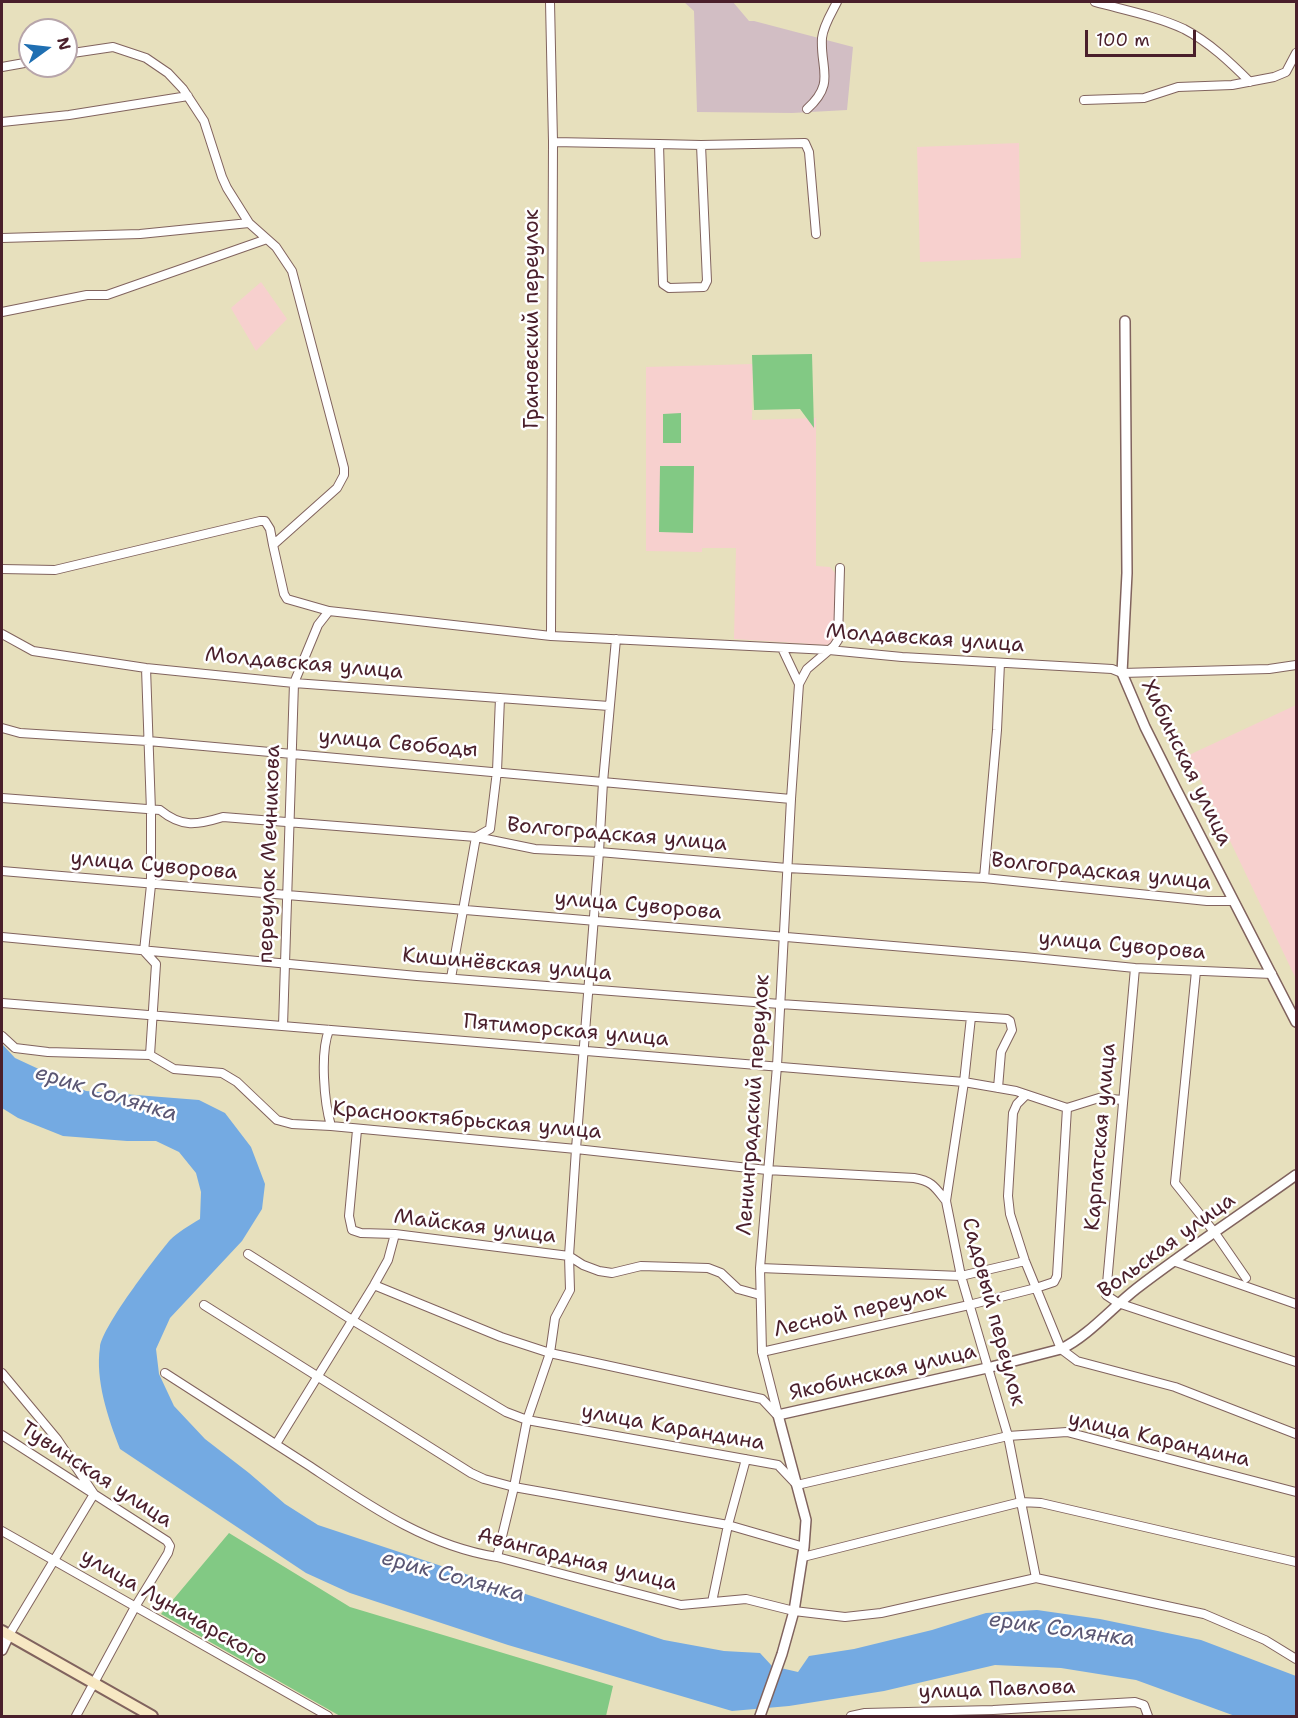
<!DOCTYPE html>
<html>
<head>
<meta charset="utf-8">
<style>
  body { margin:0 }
  #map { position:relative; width:1298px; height:1718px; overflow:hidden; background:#e7e0bd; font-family:"Shantell Sans",sans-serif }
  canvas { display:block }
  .frame { position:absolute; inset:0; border:3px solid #4a1f2b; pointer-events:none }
  .north { position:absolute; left:18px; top:18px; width:60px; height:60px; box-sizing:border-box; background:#fff; border:2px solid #b7a5aa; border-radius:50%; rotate:75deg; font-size:16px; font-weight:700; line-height:24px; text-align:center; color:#4a1f2b }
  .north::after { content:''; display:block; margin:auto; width:21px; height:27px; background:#1f6fb2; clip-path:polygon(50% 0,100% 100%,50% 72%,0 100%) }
  .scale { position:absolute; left:1085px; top:30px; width:111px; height:27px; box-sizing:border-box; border:3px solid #4a1f2b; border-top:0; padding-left:8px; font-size:18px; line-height:21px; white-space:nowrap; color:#4a1f2b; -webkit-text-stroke:4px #fff; paint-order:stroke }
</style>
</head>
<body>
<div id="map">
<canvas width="1298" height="1718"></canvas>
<div class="frame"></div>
<div class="north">N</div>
<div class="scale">100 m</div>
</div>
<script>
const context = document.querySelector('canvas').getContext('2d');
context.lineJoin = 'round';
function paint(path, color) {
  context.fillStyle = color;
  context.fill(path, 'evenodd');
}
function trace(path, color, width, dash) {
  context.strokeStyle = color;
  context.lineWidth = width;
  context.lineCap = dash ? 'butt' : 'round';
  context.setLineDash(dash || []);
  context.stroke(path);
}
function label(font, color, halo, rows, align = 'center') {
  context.font = font + ' "Shantell Sans",sans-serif';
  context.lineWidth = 5;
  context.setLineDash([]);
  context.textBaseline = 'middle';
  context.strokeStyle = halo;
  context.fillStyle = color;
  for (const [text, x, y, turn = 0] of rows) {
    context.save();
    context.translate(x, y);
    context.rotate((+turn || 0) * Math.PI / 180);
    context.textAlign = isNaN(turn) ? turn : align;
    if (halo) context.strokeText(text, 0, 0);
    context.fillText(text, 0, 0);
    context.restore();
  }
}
const built = new Path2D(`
  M1019,143L1021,258L920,262L917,147Z
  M261,282L287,319L256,351L231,308Z
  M753,364L752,420L816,418V566L830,567L835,573V632L831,643L826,645L734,639L736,548H702V552L646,551V367Z
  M1296,705V979L1189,755Z`);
const industrial = new Path2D(`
  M684,2H733L749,21H754L853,47L847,110L792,113L697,112L694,11Z`);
const green = new Path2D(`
  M812,354L814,428L800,409L754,410L752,355Z
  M681,413V443H663V414Z
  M660,466H694L693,533L659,532Z
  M229,1533L350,1607L613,1686L606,1716H340L161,1614Z`);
const water = new Path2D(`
  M2,1044L15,1058L86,1091L199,1100L225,1113L251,1147L265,1184L262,1209L242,1241L170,1318L156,1349L159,1374L174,1406L205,1439L249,1473L285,1504L318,1525L664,1640L724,1651L760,1653L772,1666L798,1672L809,1656L854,1649L932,1630L986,1613L1037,1610L1100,1619L1201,1640L1296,1676V1716H1235L1136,1680L1061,1668L995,1665L884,1691L789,1706L732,1711L508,1645L350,1593L306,1573L120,1449C108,1418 95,1380 100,1347C102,1327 155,1258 170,1240C178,1232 190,1225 200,1219L201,1192L196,1173L179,1152L156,1141H127L63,1136L18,1118L2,1108Z`);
const minor = new Path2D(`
  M550,2L553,142L551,636
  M1095,2C1124,10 1156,16 1184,29C1209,42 1231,63 1250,82
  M66,54L113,47L146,58L168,73L183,89L204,121L222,177L227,188L249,223L276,247L292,271L344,468V475L337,488L273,545L284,594L287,599L329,611
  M2,67L30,62
  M1084,100L1144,98L1178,87L1232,85L1274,77L1286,72L1296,53
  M807,109C836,83 820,69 822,38C823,26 832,12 837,2
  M2,122L69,115L188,96
  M553,142L659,144
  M659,144L701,145L707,281L704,287L669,288L663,284Z
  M701,145L805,143L809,152L816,234
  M2,238L140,234L249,223
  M2,312L87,295H107L267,239
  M2,569L55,570L260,521H265L270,529L273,545
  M2,634L33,651L146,668L294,683L609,706
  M782,648L799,684
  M146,668L151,811V885L144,951L156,964L150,1055
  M2,728L20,733L148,741L791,799
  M2,798L160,810C182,828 197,825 223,817L476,837L535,849L599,852L787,868L984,878L1207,901H1233
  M2,871L1024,957L1135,968L1272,974
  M984,878L997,730L1000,663
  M2,937L417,976L780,1004L1007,1019L1010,1021L1012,1030L1001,1052L998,1088
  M1135,968L1106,1295L1118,1303L1296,1362
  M1196,971L1175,1183L1215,1233L1246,1278
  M451,978L476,837L490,829L497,771L500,698
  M2,1003L964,1082L1016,1091L1067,1108L1099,1098L1123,1100
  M971,1017L964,1082L946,1201L961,1276L1008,1436L1036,1578
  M283,1026L294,683L318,625L329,611L551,636L829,650L902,657L1112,669L1122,673L1269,669L1296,665
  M329,1030C320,1053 324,1102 331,1126
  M2,1036L15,1048L48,1052L150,1055L174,1069L222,1073L237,1082L277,1120L292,1124L331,1126L576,1149L767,1170L914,1178C932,1181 935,1187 946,1201
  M1026,1095L1017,1104L1013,1113L1008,1196L1010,1214L1025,1261L1061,1349L1077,1361L1175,1387L1296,1434
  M357,1130L349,1216L352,1230L361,1233L395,1234L569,1256L583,1265L599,1271L612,1273L641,1266L708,1268L721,1273L738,1289L760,1295
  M248,1254L352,1320L506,1412L527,1420L778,1465L797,1485L1008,1436L1067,1432L1296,1492
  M1173,1261L1296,1304
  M760,1268L961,1276L1025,1261
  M374,1285L501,1337L550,1353L762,1399L776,1414
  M204,1305L471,1473L484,1479L514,1487L728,1525L804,1547
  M762,1352L969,1305L1036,1288L1054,1282L1057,1276L1067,1108
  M2,1373L57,1439L94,1494L9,1635
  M165,1373C213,1404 261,1435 308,1465C367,1504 426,1546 497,1557L681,1605L746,1599L794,1611L845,1617L881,1613L1036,1578L1204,1614L1265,1640L1296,1659
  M778,1415L762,1352L760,1268L777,1066L791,799L799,684L807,669L834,646L838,640L840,568
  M2,1435L167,1541L170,1546L168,1553L135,1607L76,1716
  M276,1444L374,1285L388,1260L395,1234
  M2,1531L328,1716
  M497,1557L514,1487L527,1420L550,1353L555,1318L570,1290L569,1256L576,1149L599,852L603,782L616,639
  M803,1557L1021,1502L1041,1503L1296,1562
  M712,1602L728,1525L746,1459
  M851,1716L865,1713L993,1710L1135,1702L1144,1705L1148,1716`);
const tertiary = new Path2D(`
  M1125,321L1127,573L1122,673L1145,727L1175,787L1296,1022
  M2,1650L9,1635
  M760,1716L782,1654L794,1611L804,1547L806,1520L778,1415L987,1368L1061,1349C1087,1337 1113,1307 1136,1289C1188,1249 1243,1213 1296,1175`);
const secondary = new Path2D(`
  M2,1631L152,1716`);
const streetNames = [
  ["Грановский переулок",533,319,-90],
  ["Молдавская улица",925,639,4],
  ["Молдавская улица",304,664,5],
  ["улица Свободы",398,744,5],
  ["Хибинская улица",1186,763,64],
  ["Волгоградская улица",617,835,5],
  ["переулок Мечникова",270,854,-88],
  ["улица Суворова",154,866,5],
  ["Волгоградская улица",1101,872,6],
  ["улица Суворова",638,906,5],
  ["улица Суворова",1122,946,5],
  ["Кишинёвская улица",507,965,5],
  ["Пятиморская улица",566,1031,5],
  ["Ленинградский переулок",754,1105,-86],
  ["Краснооктябрьская улица",467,1121,5],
  ["Карпатская улица",1101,1137,-85],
  ["Майская улица",475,1227,7],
  ["Вольская улица",1167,1246,-36],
  ["Лесной переулок",860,1311,-13],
  ["Садовый переулок",993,1312,75],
  ["Якобинская улица",883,1373,-13],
  ["улица Карандина",673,1428,10],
  ["улица Карандина",1159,1440,13],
  ["Тувинская улица",96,1475,33],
  ["Авангардная улица",577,1560,14],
  ["улица Луначарского",174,1608,30],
  ["улица Павлова",997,1690,-2]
];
const waterNames = [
  ["ерик Солянка",106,1094,17],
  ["ерик Солянка",453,1577,15],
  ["ерик Солянка",1062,1630,8]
];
paint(built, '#f7d0ce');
paint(industrial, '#d2bec4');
paint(green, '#82c984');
paint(water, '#74aae2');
trace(minor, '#81635e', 10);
trace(tertiary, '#81635e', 12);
trace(secondary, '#81635e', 14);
trace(minor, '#fff', 8);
trace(tertiary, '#fff', 9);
trace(secondary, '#f7e8c3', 10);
label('21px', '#4a1f2b', '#fff', streetNames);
label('italic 22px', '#5b5774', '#fff', waterNames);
</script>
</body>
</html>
